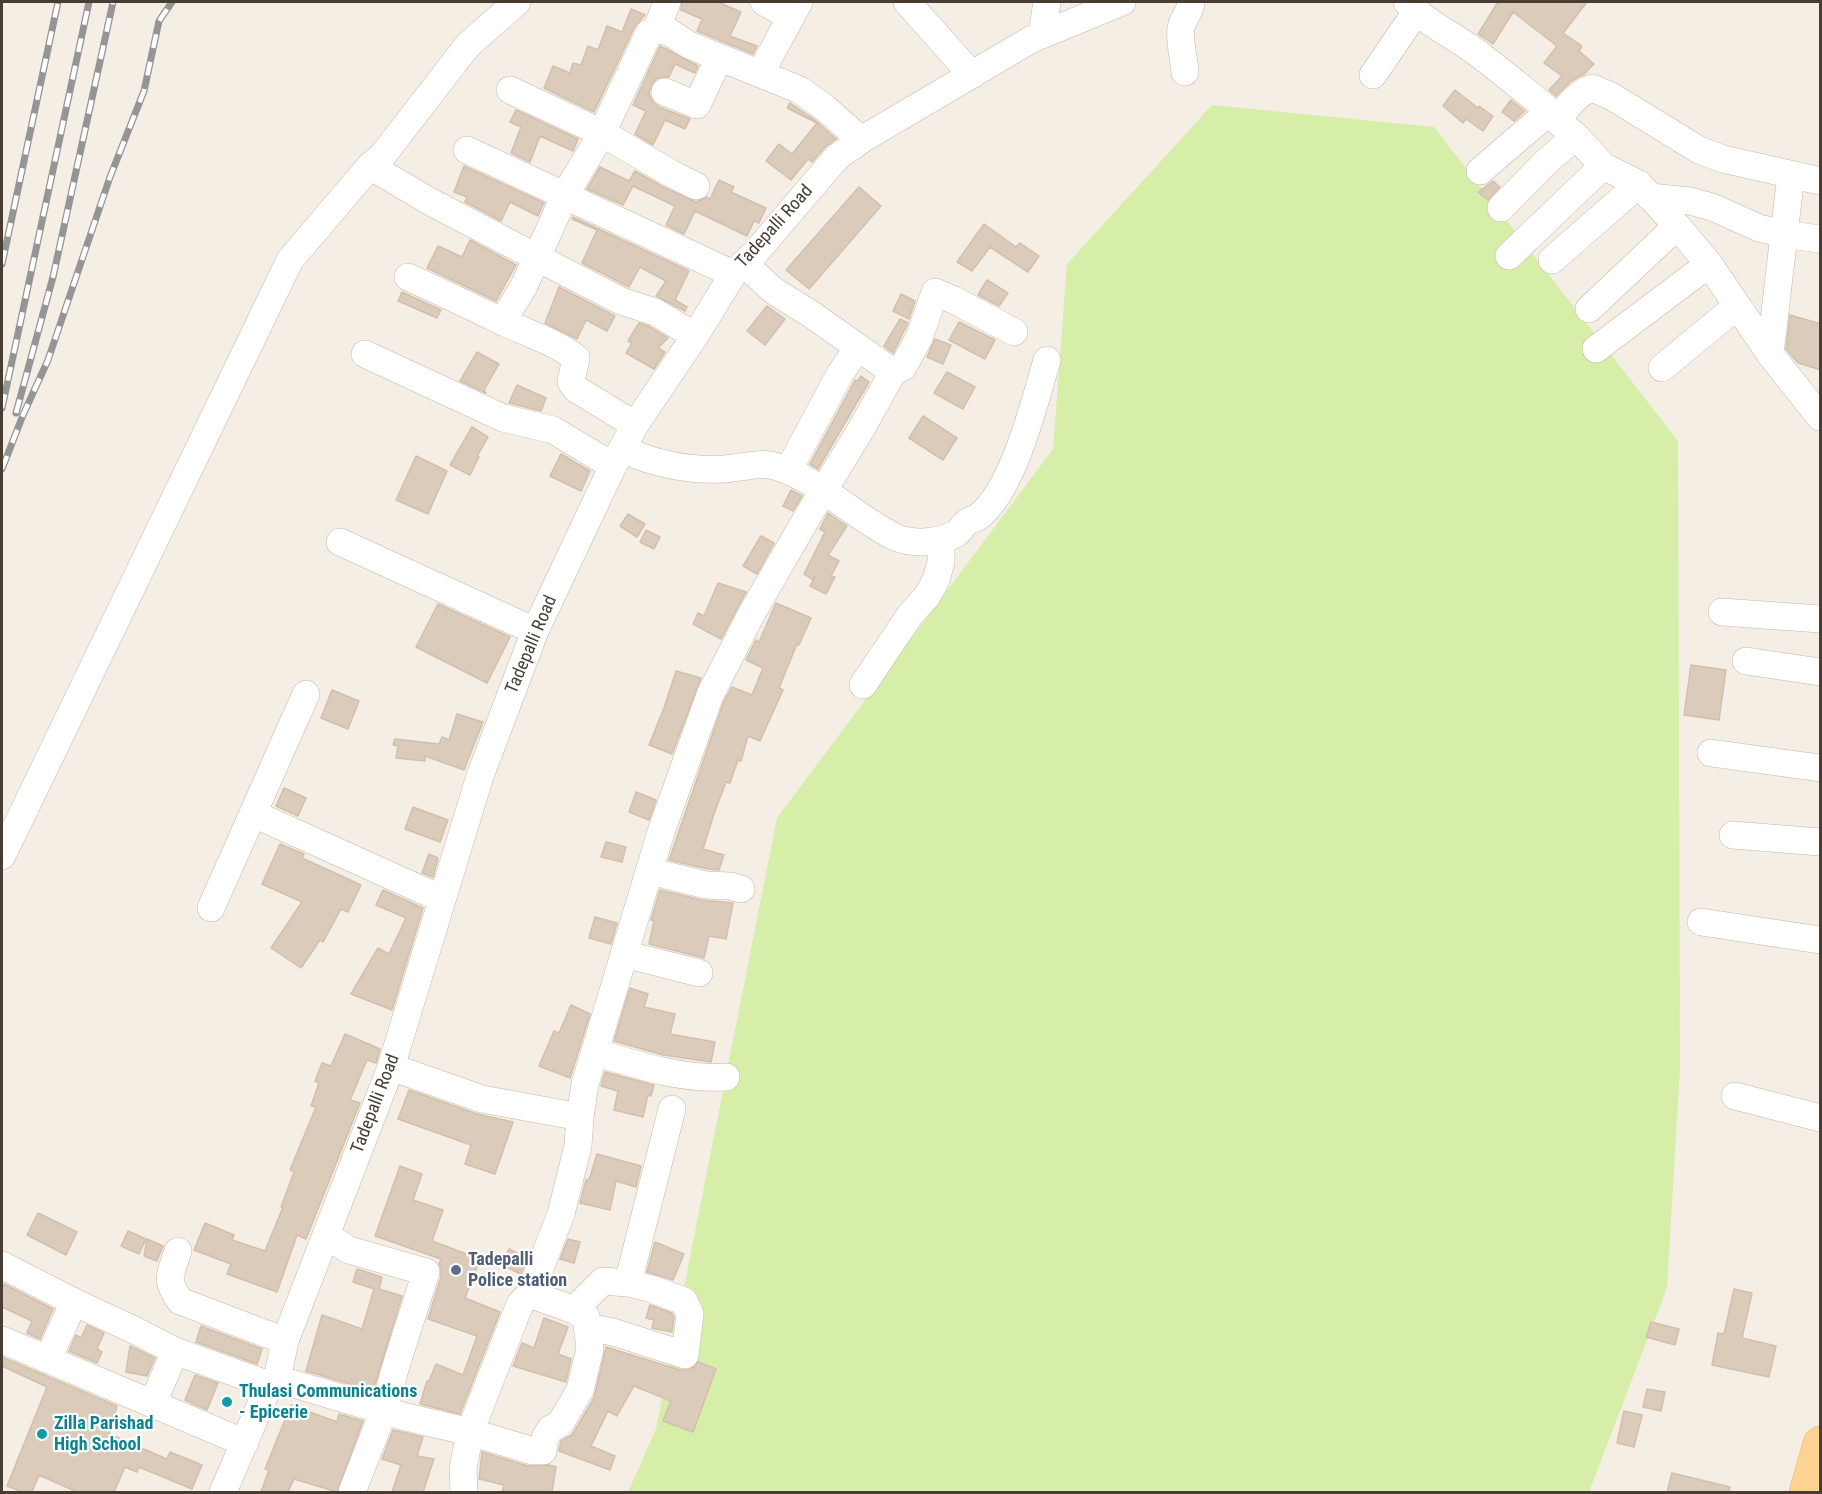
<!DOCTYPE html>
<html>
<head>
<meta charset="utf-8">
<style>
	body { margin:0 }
	#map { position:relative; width:1822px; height:1494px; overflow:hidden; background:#f4eee4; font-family:"Roboto Condensed",sans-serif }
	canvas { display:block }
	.frame { position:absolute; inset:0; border:3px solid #473d33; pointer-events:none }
</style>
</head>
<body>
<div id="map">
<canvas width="1822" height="1494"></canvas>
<div class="frame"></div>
</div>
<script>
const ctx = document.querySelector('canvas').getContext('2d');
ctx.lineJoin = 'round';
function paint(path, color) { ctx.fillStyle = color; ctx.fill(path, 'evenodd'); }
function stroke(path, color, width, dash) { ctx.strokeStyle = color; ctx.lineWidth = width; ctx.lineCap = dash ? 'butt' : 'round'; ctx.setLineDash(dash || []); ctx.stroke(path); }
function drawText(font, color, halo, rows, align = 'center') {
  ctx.font = font + ' "Roboto Condensed",sans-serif'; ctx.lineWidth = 4.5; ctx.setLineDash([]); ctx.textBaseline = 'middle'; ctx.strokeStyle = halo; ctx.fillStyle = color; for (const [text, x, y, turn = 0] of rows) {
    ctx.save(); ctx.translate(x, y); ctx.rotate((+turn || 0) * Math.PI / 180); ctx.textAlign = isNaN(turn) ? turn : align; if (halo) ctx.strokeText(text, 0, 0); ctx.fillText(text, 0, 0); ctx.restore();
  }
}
const green = new Path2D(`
	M1212,105L1434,127L1678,441L1680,1068L1667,1288L1589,1492H628L656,1429L777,818L1053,449L1067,264Z`);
const building = new Path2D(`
	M682,2H718L741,12L730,36L757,46L753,54L697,31L702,19L681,10Z
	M1498,2H1587L1563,33L1582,46L1579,51L1594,64L1584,74L1571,81L1556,96L1549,90L1562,76L1544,63L1557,46L1513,12L1493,44L1478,34Z
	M631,9L645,15L635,26L594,112L544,88L553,66L570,73L573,63L581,65L588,46L598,50L607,26L622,32Z
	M660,46L698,66L695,73L675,64L669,77H662L656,79L651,86L649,94L653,102L659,107L690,119L685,129L665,120L653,145L635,134L646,111L633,105Z
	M1455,90L1478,108L1479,106L1493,116L1483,131L1466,119L1463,123L1443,106Z
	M1511,100L1525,111L1514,121L1502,112Z
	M790,103L815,120L836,139L825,147L812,162L808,159L791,180L766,161L779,144L792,154L817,123L787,108Z
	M516,110L578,139L573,151L540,136L530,162L511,153L521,127L510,122Z
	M464,166L544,203L538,216L510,202L501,221L465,202L467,197L454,192Z
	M600,167L629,181L635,171L665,188L696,202L707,197L710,199L719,180L734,187L731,192L766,208L759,223L754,221L747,236L695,211L684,234L666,225L675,206L633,186L623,205L587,189Z
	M1493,181L1500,187L1488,200L1478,192Z
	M859,187L881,206L809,289L786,270Z
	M573,217L689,271L675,300L687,307L685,311L656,296L666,281L640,267L629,287L582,263L597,230L572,219Z
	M984,224L1016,247L1020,243L1039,256L1028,272L990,247L972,271L957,262Z
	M470,240L516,265L496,301L427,268L438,246L462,257Z
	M987,280L1008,293L999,306L978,295Z
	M559,287L615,316L607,331L586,320L577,339L545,323Z
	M402,292L441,310L437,318L398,301Z
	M901,294L915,301L909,319L893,311Z
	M767,306L785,319L765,345L747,331Z
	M1790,315L1821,324V370L1798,363L1786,349Z
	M900,319L908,323L893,353L884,346Z
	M959,322L995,340L985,359L949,340Z
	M639,323L648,326L668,338L658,348L665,352L654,369L626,353L632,343L628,341Z
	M935,339L951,345L943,364L927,357Z
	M477,352L499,364L484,390L486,393L460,381Z
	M947,372L975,387L963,409L934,393Z
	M861,376L869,382L818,469L810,464L854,382L855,380L858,381Z
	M517,385L546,398L541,411L509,403Z
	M923,416L957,438L943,460L909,438Z
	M472,427L488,437L477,456L479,457L470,475L450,465Z
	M561,454L590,471L581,491L550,476Z
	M416,456L447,471L428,514L396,500Z
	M791,490L802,496L793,511L783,506Z
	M828,513L847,526L828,555L839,561L831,576L835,577L826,594L810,586L816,575L813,580L804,574L825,532L820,529Z
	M628,514L645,524L637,537L620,526Z
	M646,530L660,537L654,549L640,542Z
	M761,536L774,543L757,574L743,566Z
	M718,583L746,592L721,639L693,624L698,613L704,616Z
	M776,603L811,618L799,645L797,644L779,688L783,690L760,741L748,736L741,761L738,760L730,783L726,782L715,811L703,849L724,855L719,870L708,869L669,860L724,701L732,687L752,695L763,668L746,660L756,640L759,642Z
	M438,604L510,637L487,683L416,647Z
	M1691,665L1726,670L1719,720L1684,715Z
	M676,671L701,678L672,754L649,745L664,708Z
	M332,690L359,701L348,729L321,718Z
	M457,714L483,722L464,770L425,756V761L396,758L398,746L393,745L395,739L439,744L442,737L449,740Z
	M284,788L306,798L298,816L276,806Z
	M636,792L656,800L649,820L629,812Z
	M413,807L448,820L440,842L405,829Z
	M606,842L626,847L622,862L601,857Z
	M280,844L304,854L302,858L361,885L348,912L341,909L323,942L320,940L301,968L271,948L302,902L262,884Z
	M429,854L438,858L433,877L422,873Z
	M383,890L423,908L392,1010L351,994L378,948L389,954L406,918L376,905Z
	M660,890L702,900L733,903L726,939L709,936L704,958L649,944L654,921L651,920Z
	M595,917L617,923L611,944L589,938Z
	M630,988L648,994L644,1007L675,1014L670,1034L715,1042L711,1062L663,1055L614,1041Z
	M571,1005L590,1014L570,1078L539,1066L554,1031L559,1033Z
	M345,1034L380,1049L376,1063L367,1060L350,1100L360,1103L306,1239L297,1235L277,1292L227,1274L231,1264L194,1250L205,1223L234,1235L232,1240L265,1251L283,1207H281L294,1172L290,1170L316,1107L311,1106L319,1083L315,1081L322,1063L331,1066Z
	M605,1072L654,1085L651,1096L648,1095L643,1117L614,1110L618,1091L601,1086Z
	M409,1090L477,1114L513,1122L495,1174L465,1164L471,1145L398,1119Z
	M597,1154L641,1166L636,1187L616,1181L610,1210L580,1203L586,1180H588L590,1177Z
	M400,1166L422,1174L413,1200L443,1210L432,1241L480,1259L465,1298L500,1312L460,1414L420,1404L427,1381H429L436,1364L463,1375L477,1336L428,1319L441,1277V1269L439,1264L441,1259L375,1236Z
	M38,1213L77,1232L66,1255L27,1235Z
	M128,1231L146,1239L139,1254L121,1246Z
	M147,1239L163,1246L157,1261L144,1256Z
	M568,1239L580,1242L574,1263L560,1259Z
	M655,1242L684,1254L673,1280L647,1272Z
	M509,1249L527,1258L521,1274L501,1265Z
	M357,1269L382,1277L379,1289L402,1296L373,1391L306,1371L322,1315L362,1329L374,1289L353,1282Z
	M4,1284L53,1309L40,1339L27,1333L32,1321L2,1307V1288Z
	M1734,1289L1752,1293L1742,1338L1776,1346L1769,1377L1712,1365L1718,1333L1724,1334Z
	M650,1305L672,1313L674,1317L672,1332L652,1328L654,1320L646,1318Z
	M544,1318L568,1327L558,1354L571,1359L566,1382L513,1366L522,1343L534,1348Z
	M1651,1322L1679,1329L1675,1345L1646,1337Z
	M87,1325L104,1333L97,1349L102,1352L97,1363L69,1351L76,1335L81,1338Z
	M201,1326L262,1349L257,1364L196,1342Z
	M130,1346L155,1358L147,1376L126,1372Z
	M606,1347L680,1370H690L698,1362L716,1369L693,1432L663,1421L671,1401L634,1386L617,1416L608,1411L591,1446L615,1456L610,1470L559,1451L561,1441L572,1435L594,1398Z
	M2,1357L117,1406L109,1434L167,1459L170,1452L202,1465L192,1489L139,1467L137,1472L125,1467L114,1492H77L39,1475L32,1492H23L7,1486L47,1387L2,1366Z
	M195,1375L218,1383L207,1410L185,1400Z
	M1647,1389L1665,1392L1661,1411L1643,1407Z
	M291,1405L337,1422L339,1414L363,1421L337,1492L294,1479L288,1492H261L269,1470L265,1469Z
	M1624,1411L1642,1415L1634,1447L1617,1443Z
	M393,1430L423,1437L417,1456L434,1459L423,1492H392L401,1465L382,1459Z
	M482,1452L528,1466L549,1465L556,1467L552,1492H502L504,1485L479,1479Z
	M1672,1473L1730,1487L1729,1492H1667Z`);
const minor = new Path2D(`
	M764,2L791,17
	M907,2L972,75
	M1407,2C1424,21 1445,31 1466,45C1495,65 1522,89 1550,111L1557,121L1576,136L1603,166L1639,184L1677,226L1709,264L1770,354L1820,417
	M656,31L667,2
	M1042,34L1047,2
	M1185,72C1184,58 1179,42 1181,28C1183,17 1190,14 1191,2
	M760,74L799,2
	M1373,75L1416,12
	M510,90L602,133L672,174L696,186
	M665,92L697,105L719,58
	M1557,121C1568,107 1575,94 1592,88L1611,96L1699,150L1723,159L1820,181
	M467,150L733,274
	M370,166L429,201L536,257L621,301L655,312L695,336
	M1480,171L1550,111
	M1650,197L1690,201L1712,207L1759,228L1783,234L1820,239
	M1501,208L1546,162L1576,136
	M1509,256L1603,166
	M1552,260L1639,184
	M744,264L774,291L811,314L893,372
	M408,277C439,291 470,306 501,321C526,333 554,341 576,358L571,382L576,389L635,425
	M1589,309L1677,226
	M502,322L524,286L565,195L602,133L649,33L660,30L669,32L689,45L800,90L825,108L861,140
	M1596,349L1709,264
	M365,354L503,418L553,430L613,466
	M1770,354L1791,175
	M1662,368L1737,306
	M623,449C653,464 690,471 724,469C742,468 760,461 778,467C822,482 854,517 895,537C913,545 940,543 957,533C961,530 962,526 966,523C969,520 974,519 978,517C1013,491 1035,401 1047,360
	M788,471L840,374L858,347
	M340,542L535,631
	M1722,612L1820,619
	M1746,661L1820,672
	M863,685L910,615L927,596L936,580L941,562V540
	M1711,753L1820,768
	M254,814L442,899
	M1733,835L1820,842
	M2,856L290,260L370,166L383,155L468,45L517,2
	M649,871L706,885L730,886L741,889
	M211,908L306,694
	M1701,922L1820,940
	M624,954L699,973
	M595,1052C637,1065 681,1080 726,1077
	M391,1067L482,1099L580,1117
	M1735,1096L1820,1118
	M327,1236L349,1250L426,1272L395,1369L384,1410L352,1492
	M178,1251C170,1275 165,1280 180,1301L285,1341
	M2,1265L74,1302L134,1330L175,1351L269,1385
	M530,1294L574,1310
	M587,1327L613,1332L685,1355L690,1314L684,1301L652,1289L628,1283
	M2,1340L245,1443
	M48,1359L74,1302
	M277,1379L402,1416L470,1432L533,1451H543L545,1438L550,1429L560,1424L580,1390L590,1349L586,1317L574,1310L603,1281L628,1283L672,1109
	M153,1403L175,1351
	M223,1492L269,1385L277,1379L285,1341L391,1067L480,776L535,631L613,466L635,425L695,336L733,274L756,252L837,157L861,140L1032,39L1122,2
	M464,1492L463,1469L470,1432L520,1304L530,1294L561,1214L578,1146L580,1117L585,1084L661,832L710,695L752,613L808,516L863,426L893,372L903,367L919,338L935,292L954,300L1014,332`);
const major = new Path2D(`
	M1806,1492L1820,1443`);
const rail = new Path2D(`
	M2,264L58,2
	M2,408L89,2
	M16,413L53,277L113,2
	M2,469L23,415L48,360L110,177L144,91L159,21L172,2`);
const markers = [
	[456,1270,6,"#5c6f8a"],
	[227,1402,6,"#0f9aa8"],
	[42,1434,6,"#0f9aa8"]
];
const streetNames = [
	["Tadepalli Road",775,227,-48],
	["Tadepalli Road",532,645,-67],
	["Tadepalli Road",376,1104,-69]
];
const serviceNames = [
	["Tadepalli",468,1260],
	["Police station",468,1281]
];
const cultureNames = [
	["Thulasi Communications",239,1392],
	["- Epicerie",239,1413],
	["Zilla Parishad",54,1424],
	["High School",54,1445]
];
paint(green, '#d6eea8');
paint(building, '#dacbbb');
stroke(building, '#d3bfab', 1.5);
stroke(minor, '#c4b7a9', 28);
stroke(major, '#f1b255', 34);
stroke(minor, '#fff', 27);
stroke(major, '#ffd493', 33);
stroke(rail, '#959595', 7);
stroke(rail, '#fff', 4.5, [14]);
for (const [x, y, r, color] of markers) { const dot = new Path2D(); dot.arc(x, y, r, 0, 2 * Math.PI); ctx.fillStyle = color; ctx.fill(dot); stroke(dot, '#fff', 2); }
drawText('18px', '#473d33', '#fff', streetNames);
drawText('bold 18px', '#4e5e75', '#fff', serviceNames, 'left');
drawText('bold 18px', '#0d838f', '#fff', cultureNames, 'left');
</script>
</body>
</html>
